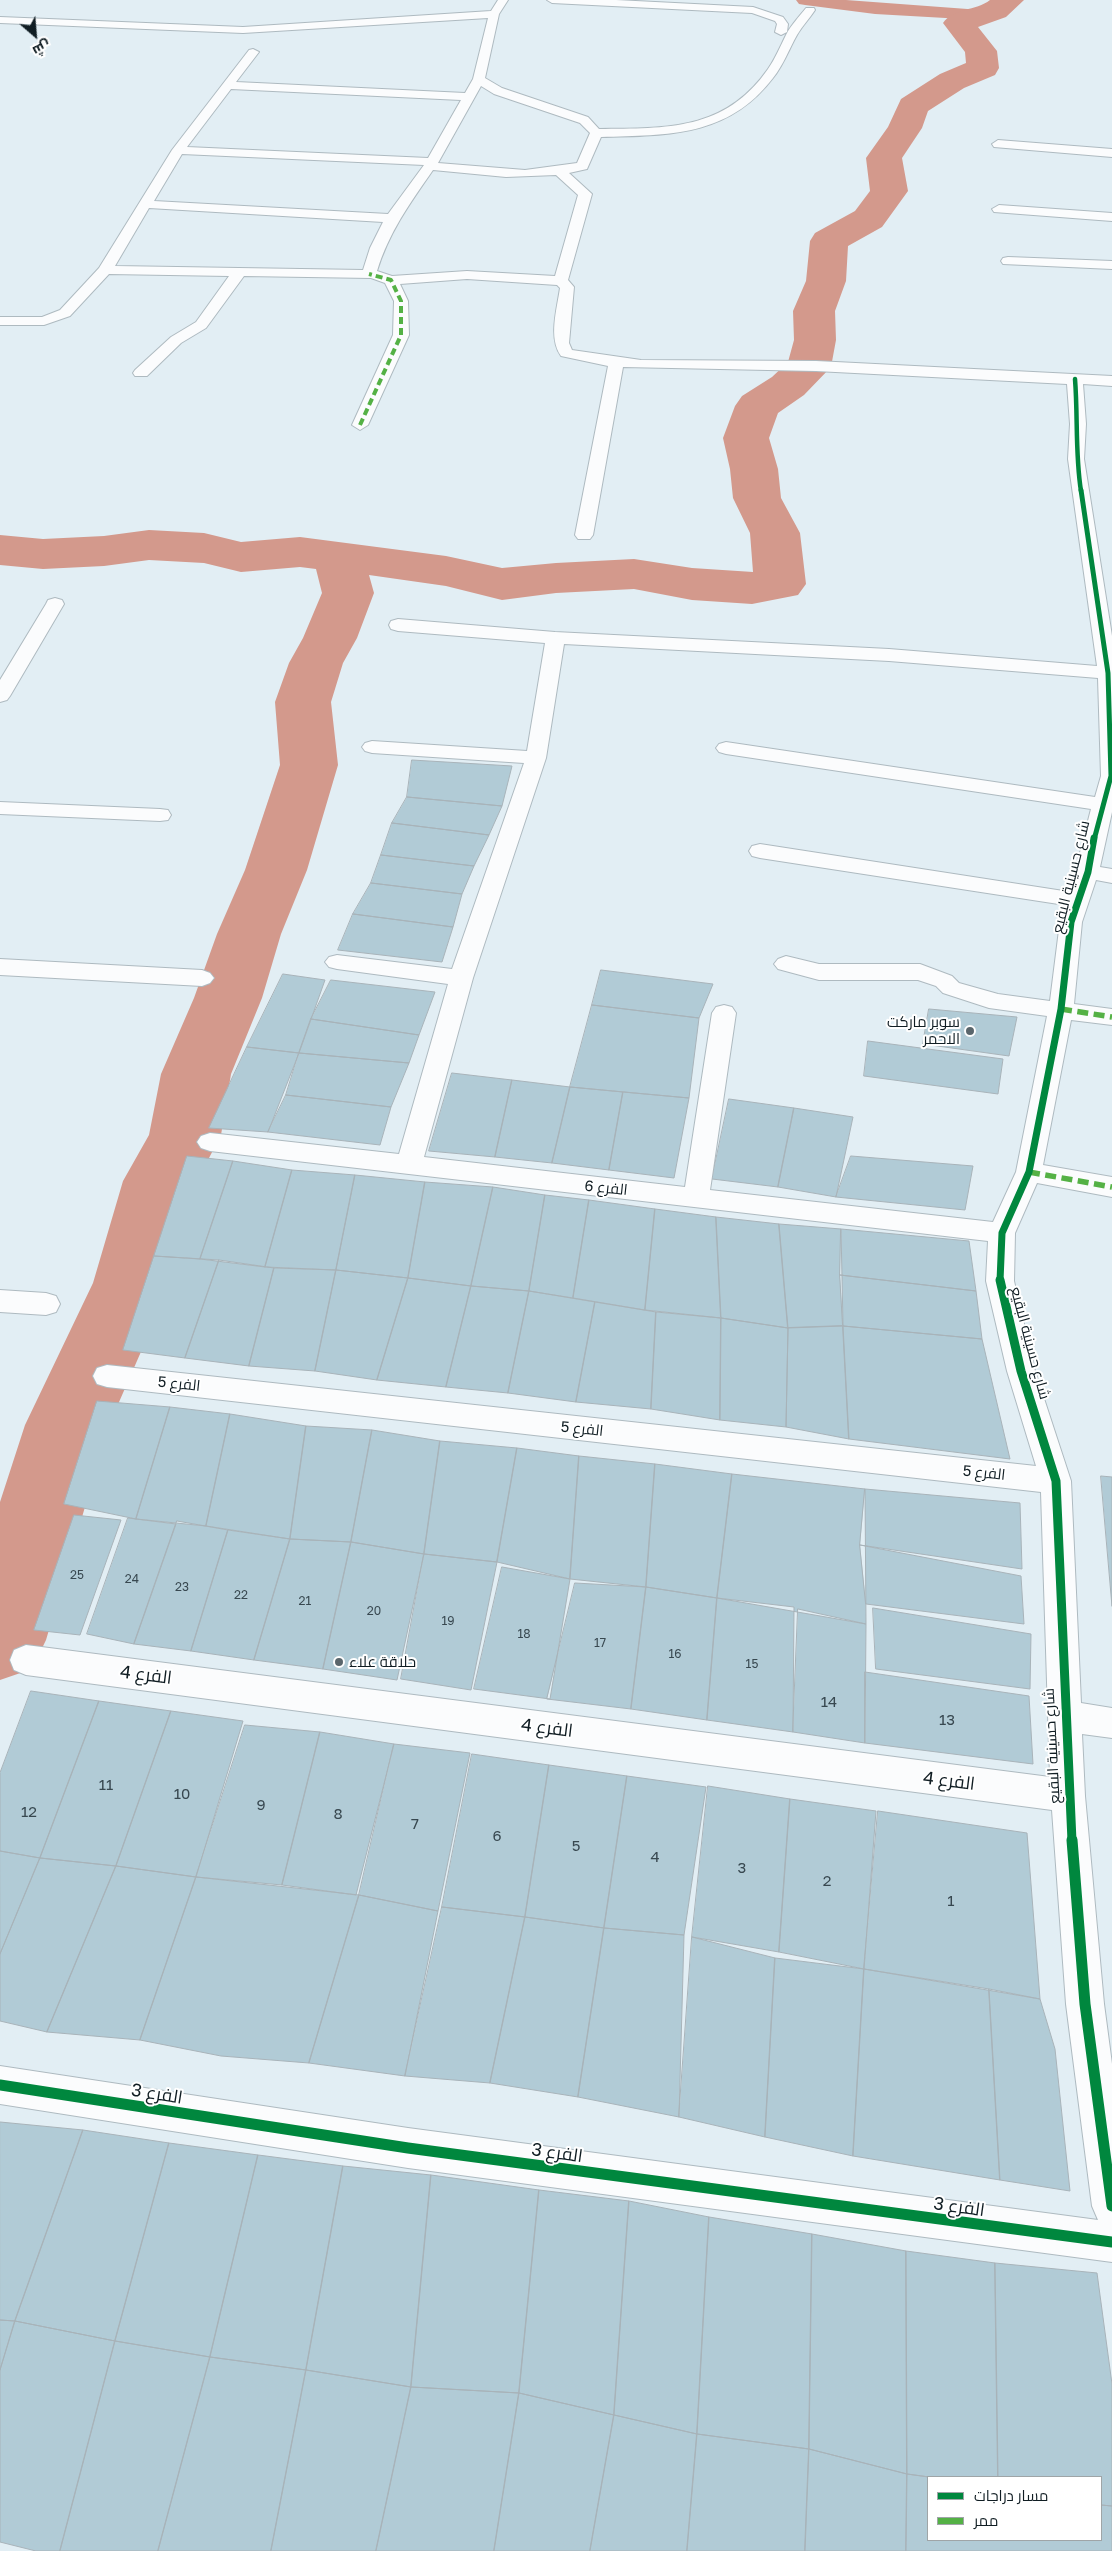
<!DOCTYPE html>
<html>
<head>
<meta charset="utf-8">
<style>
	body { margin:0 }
	#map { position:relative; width:1112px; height:2551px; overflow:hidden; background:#e2eef4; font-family:"Golos Text",Cairo,sans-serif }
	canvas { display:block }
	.legend { position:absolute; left:927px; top:2476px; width:175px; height:65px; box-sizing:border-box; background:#fff; border:1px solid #9fa5a7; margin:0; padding:6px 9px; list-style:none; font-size:15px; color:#101d23 }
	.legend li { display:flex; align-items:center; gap:10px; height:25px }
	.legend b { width:25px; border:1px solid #9fa5a7 }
	.north { position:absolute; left:10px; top:10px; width:50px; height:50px; -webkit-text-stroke:4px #fff; paint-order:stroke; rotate:153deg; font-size:14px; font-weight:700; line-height:20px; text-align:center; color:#101d23 }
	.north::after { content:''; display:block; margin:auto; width:18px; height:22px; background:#101d23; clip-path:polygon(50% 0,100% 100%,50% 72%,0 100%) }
</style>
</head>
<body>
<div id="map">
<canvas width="1112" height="2551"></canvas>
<ul class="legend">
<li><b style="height:6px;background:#00873e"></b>مسار دراجات</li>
<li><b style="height:6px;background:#54b145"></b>ممر</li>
</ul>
<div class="north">ش</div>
</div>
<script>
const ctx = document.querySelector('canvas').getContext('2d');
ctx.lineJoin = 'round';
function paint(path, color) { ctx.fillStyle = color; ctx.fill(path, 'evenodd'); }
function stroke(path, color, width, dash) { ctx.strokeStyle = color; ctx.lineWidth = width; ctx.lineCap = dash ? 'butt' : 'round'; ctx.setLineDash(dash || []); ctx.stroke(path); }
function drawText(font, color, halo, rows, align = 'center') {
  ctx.font = font + ' "Golos Text",Cairo,sans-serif'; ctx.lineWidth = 4; ctx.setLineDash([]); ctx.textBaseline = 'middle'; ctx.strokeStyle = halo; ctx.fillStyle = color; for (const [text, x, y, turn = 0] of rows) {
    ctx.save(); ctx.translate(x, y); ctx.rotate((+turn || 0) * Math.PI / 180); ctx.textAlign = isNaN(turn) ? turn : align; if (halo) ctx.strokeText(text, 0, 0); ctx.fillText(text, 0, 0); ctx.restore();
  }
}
const canal = new Path2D(`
	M796,0H846L981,10L987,11L990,15L987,19L981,20L875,14L805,5L799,4Z`);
const river = new Path2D(`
	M990,0H1024L1006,17L978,27L997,51L999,68L995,75L964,88L928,111L922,128L902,158L908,191L882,227L848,246L846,281L835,311L836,340L831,367L804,395L778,413L769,438L778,469L781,498L800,533L806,584L798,595L752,604L692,600L634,589L556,593L502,600L446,586L369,575L374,593L357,638L343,663L331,702L338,765L307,870L281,934L262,998L231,1074L221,1135L197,1181L171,1283L109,1425L46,1640L32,1669L0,1680V1502L25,1425L93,1283L123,1181L149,1135L161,1074L194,998L217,934L245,870L280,765L275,702L289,663L303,638L322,593L316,569L300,567L241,572L204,563L149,560L104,566L43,569L0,565V535L43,539L104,536L149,530L204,533L241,542L300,537L446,556L502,568L556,563L634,559L692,568L753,572L750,533L733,498L730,469L723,438L735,406L742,396L772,377L788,362L794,340L793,311L806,281L810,241L815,233L855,211L870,191L866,158L888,127L901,99L940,74L966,63L965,52L943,23C953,8 976,11 990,0Z`);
const building = new Path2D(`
	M412,760L512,766L502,806L407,797Z
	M407,797L502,806L489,835L392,823Z
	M392,823L489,835L474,866L381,855Z
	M381,855L474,866L462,894L371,883Z
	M371,883L462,894L453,927L353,914Z
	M353,914L453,927L442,962L338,950Z
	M601,970L713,984L699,1018L592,1005Z
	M283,974L325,980L299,1053L247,1047Z
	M331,980L435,992L419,1035L311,1019Z
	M592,1005L699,1018L689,1098L570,1087Z
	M929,1009L1017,1017L1009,1056L923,1044Z
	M311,1019L419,1035L409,1063L299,1053Z
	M868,1041L1003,1059L998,1094L864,1076Z
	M247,1047L299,1053L268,1132L209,1128Z
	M299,1053L409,1063L391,1107L286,1095Z
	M452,1073L512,1080L495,1157L429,1151Z
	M512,1080L570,1087L552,1163L495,1157Z
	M570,1087L623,1092L609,1170L552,1163Z
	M623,1092L689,1098L674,1178L609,1170Z
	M286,1095L391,1107L380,1145L268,1132Z
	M729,1099L794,1108L778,1187L712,1179Z
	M794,1108L853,1117L836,1197L778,1187Z
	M187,1156L233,1161L200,1259L154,1256Z
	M851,1156L973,1166L965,1210L836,1197Z
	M233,1161L292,1170L265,1267L200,1259Z
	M292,1170L355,1175L336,1270L265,1267Z
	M355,1175L425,1182L408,1278L336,1270Z
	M425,1182L493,1187L471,1286L408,1278Z
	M493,1187L545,1195L529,1291L471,1286Z
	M545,1195L589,1200L573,1298L529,1291Z
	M589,1200L655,1209L645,1310L573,1298Z
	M655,1209L716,1217L721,1318L645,1310Z
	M716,1217L779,1224L788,1328L721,1318Z
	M779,1224L841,1229L843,1326L788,1328Z
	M841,1229L969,1241L976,1291L840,1275Z
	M154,1256L219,1260L185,1358L123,1350Z
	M219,1260L274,1268L249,1366L185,1358Z
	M274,1268L336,1270L315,1371L249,1366Z
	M336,1270L408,1278L377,1380L315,1371Z
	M840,1275L976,1291L982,1339L843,1326Z
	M408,1278L471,1286L446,1387L377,1380Z
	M471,1286L529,1291L508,1393L446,1387Z
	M529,1291L595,1302L576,1402L508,1393Z
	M595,1302L656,1312L651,1409L576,1402Z
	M656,1312L721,1318L720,1420L651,1409Z
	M721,1318L788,1328L786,1427L720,1420Z
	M843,1326L982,1339L1010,1459L849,1439Z
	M843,1326L849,1439L786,1427L788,1328Z
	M97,1401L170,1407L136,1519L64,1504Z
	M170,1407L230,1414L206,1526L136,1519Z
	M230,1414L306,1426L290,1539L206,1526Z
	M306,1426L372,1430L351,1542L290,1539Z
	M372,1430L440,1441L424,1554L351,1542Z
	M440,1441L517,1448L497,1562L424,1554Z
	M517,1448L579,1456L570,1579L497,1562Z
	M579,1456L655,1464L646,1587L570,1579Z
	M655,1464L732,1474L717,1598L646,1587Z
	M732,1474L865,1489L866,1624L717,1598Z
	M1101,1476L1112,1477V1606Z
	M865,1489L1020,1503L1022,1569L860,1545Z
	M74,1515L121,1520L80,1635L34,1630Z
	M128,1518L176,1524L134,1644L87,1634Z
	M177,1521L228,1530L191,1651L134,1644Z
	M228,1530L290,1539L254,1660L191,1651Z
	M290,1539L351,1542L323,1669L254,1660Z
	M351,1542L424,1554L397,1680L323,1669Z
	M860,1545L1021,1576L1024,1624L866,1604Z
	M424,1554L497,1562L471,1690L401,1679Z
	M502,1567L570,1579L550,1699L474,1689Z
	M575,1583L646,1587L631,1709L547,1699Z
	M646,1587L717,1598L707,1720L631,1709Z
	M717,1598L794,1607L793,1732L707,1720Z
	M873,1608L1031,1634L1030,1689L876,1669Z
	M798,1609L866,1624L865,1743L793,1732Z
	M865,1672L1029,1696L1033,1764L865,1743Z
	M31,1691L99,1701L40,1858L0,1851V1773Z
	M99,1701L171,1711L116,1866L40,1858Z
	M171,1711L243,1721L196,1877L116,1866Z
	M245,1725L320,1732L282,1885L196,1877Z
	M320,1732L394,1744L356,1895L282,1885Z
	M394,1744L470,1753L438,1911L359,1895Z
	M472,1754L549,1765L525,1917L442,1907Z
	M549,1765L627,1776L604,1928L525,1917Z
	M627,1776L706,1787L684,1935L604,1928Z
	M708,1786L790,1799L779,1952L692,1937Z
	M790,1799L876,1811L864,1969L779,1952Z
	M878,1811L1027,1833L1040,1999L864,1969Z
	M0,1851L40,1858L0,1954Z
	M40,1858L116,1866L47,2032L0,2021V1954Z
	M116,1866L196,1877L140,2040L47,2032Z
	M196,1877L359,1895L309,2063L221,2056L140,2040Z
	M359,1895L438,1911L405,2076L309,2063Z
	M442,1907L525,1917L490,2083L405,2076Z
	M525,1917L604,1928L578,2097L490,2083Z
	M604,1928L684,1935L679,2117L578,2097Z
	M692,1937L775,1958L765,2137L679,2117Z
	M775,1958L864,1969L853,2156L765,2137Z
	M864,1969L989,1989L1000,2180L853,2156Z
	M989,1989L1040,1999L1055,2049L1070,2191L1000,2180Z
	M0,2122L83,2130L15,2321L0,2320Z
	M83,2130L169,2143L115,2341L15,2321Z
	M169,2143L258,2155L210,2357L115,2341Z
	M258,2155L343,2166L306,2370L210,2357Z
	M343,2166L431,2175L411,2387L306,2370Z
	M431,2175L539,2190L519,2393L411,2387Z
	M539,2190L629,2201L614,2415L519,2393Z
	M629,2201L709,2217L697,2434L614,2415Z
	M709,2217L812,2234L809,2449L697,2434Z
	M812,2234L906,2251L907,2474L809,2449Z
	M906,2251L995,2263L998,2477H929L907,2474Z
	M995,2263L1097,2273L1112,2384V2506L1101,2505V2477H998Z
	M0,2320L15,2321L0,2370Z
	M15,2321L115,2341L60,2551H36L0,2542V2370Z
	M115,2341L210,2357L158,2551H60Z
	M210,2357L306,2370L271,2551H158Z
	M306,2370L411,2387L376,2551H271Z
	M411,2387L519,2393L494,2551H376Z
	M519,2393L614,2415L590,2551H494Z
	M614,2415L697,2434L687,2551H590Z
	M697,2434L809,2449L805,2551H687Z
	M809,2449L907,2474L906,2551H805Z
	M907,2474L929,2477L928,2540H1101V2505L1112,2506V2551H906Z`);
const minor = new Path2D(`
	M498,0H508L499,14L485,78L502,88L588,117L599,129C667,128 725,131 768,69C775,59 780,47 786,35C791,25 799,17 806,8H814L815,10C810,18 802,26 797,35C789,49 784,64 773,78C728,137 669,135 601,137L587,169L569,173L592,194L568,280L574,287L569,343L572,350L641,360L816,361L1112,376V386L1083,384L1086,424L1084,459L1112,636V812L1100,867L1112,869V883L1096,880L1082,922L1074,1004L1112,1009V1025L1071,1020L1043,1165L1112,1177V1197L1037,1183L1015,1233L1014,1281L1035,1371L1071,1481L1081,1703L1112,1708V1738L1082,1734L1085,1796L1104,2004L1112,2064V2262L408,2168L0,2104V2066L408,2128L1098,2220L1092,2206L1066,2004L1052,1810L26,1675L14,1670L10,1660L14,1650L26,1645L1050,1777L1041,1492L107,1387L97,1384L93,1376L97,1368L107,1365L1036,1466L1007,1371L986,1281L988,1241L210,1151L201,1148L197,1142L201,1136L210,1133L399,1154L448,984L337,969L329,967L325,962L329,957L337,955L452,969L524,763L372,753L365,751L362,747L365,743L372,741L527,751L545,643L398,631L391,629L389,625L391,621L398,619L555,632L889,649L1097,666L1068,459L1070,424L1067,384L816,371L623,367L593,535L590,539H578L575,535L608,366L561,356C548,338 557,309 560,288L557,285L467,279L400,284L408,301L409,335L368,425L360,430L352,425L393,335L394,301L385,283L371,278L244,276L206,328L181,343L147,376H135L133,373L135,370L171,337L196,322L229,276L109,274L70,316L44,325H0V317H42L60,310L99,268L172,150L249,50L253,49L259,52L236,82L465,93L473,79L488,18L243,33L0,23V17L243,27L491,11ZM481,86L494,94L580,123L590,133L577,163L525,170L438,163ZM231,89L461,100L428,158L187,147ZM182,154L424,165L388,214L154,201ZM433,170L506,177L556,175L578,195L555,276L467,271L392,276L377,271C389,232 410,203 433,170ZM149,208L383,222L370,248L363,270L115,266ZM564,644L889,661L1098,678L1101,776L1095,797L726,742L719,744L716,748L719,752L726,754L1091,809L1070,892L760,844L752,846L749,851L752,856L760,858L1065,905L1060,922L1050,1001L998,994L959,983L952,976L920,964H819L786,956L778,959L774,964L778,969L819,980H918L936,986L943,993L989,1008L1047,1016L1016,1172L993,1222L710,1190L736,1013L732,1007L724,1005L716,1007L712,1013L685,1187L424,1157L473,978L546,758Z
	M547,0H616L753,7L783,17L788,24L787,32L781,35L775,32L777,24L775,21L752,13L552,3Z
	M998,140L1112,149V157L994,147L992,144Z
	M999,205L1112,213V221L994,212L992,209Z
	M1008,257L1112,261V269L1003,264L1001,261L1003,258Z
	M55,598L62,600L64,604L10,696L7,700L0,702V680L46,604L48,600Z
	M0,802L160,809L168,810L171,815L168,820L160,821L0,814Z
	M0,959L202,970L210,973L214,978L210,983L202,986L0,975Z
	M0,1290L46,1293L56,1296L60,1304L56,1312L46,1315L0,1312Z`);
const quietFar1 = new Path2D(`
	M360,425L401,335V301L391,280L369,274`);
const quiet = new Path2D(`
	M1061,1009L1112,1017
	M1029,1172L1112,1187`);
const cyclewayFar4 = new Path2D(`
	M1075,379C1078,417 1075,454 1081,491`);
const cyclewayFar3 = new Path2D(`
	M1081,490L1108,673L1111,776L1094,840`);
const cyclewayFar2 = new Path2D(`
	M1000,1281L1002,1233L1029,1172L1061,1009L1071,922L1088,872L1094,838`);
const cyclewayFar1 = new Path2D(`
	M1000,1280L1021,1371L1056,1481L1072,1841`);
const cycleway = new Path2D(`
	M1072,1840L1085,2004L1112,2206
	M0,2085L408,2148L1112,2242`);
const markers = [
	[970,1031,5,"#5a666c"],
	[339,1662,5,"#5a666c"]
];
const numberNames = [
	["25",77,1575],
	["24",132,1579],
	["23",182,1587],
	["22",241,1595],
	["21",305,1601],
	["20",374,1611],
	["19",448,1621],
	["18",524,1634],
	["17",600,1643],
	["16",675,1654],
	["15",752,1664]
];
const streetNames = [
	["شارع حسينية البقيع",1071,877,-76],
	["الفرع 6",606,1188,6],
	["شارع حسينية البقيع",1030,1343,75],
	["الفرع 5",179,1384,6],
	["الفرع 5",582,1429,6],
	["الفرع 5",984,1473,6],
	["شارع حسينية البقيع",1052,1746,-93]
];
const poiNames = [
	["سوبر ماركت",960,1022],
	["الاحمر",960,1039],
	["حلاقة علاء",349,1662,"left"]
];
const nearNumbernames = [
	["14",829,1702],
	["13",947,1720],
	["11",106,1785],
	["10",182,1794],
	["9",261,1805],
	["12",29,1812],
	["8",338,1814],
	["7",415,1824],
	["6",497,1836],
	["5",576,1846],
	["4",655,1857],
	["3",742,1868],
	["2",827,1881],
	["1",951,1901]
];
const nearStreetnames = [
	["الفرع 4",146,1675,7],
	["الفرع 4",547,1728,7],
	["الفرع 4",949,1781,7],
	["الفرع 3",157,2094,9],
	["الفرع 3",557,2153,8],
	["الفرع 3",959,2207,8]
];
paint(canal, '#d3998c');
paint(river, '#d3998c');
paint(building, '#b1cbd6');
stroke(building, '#a8b3b9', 1);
stroke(minor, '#aebac0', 2);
paint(minor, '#fbfcfd');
stroke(quietFar1, '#54b145', 4, [7, 4]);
stroke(quiet, '#54b145', 5.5, [11, 5.5]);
stroke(cyclewayFar4, '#00873e', 4.5);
stroke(cyclewayFar3, '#00873e', 5);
stroke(cyclewayFar2, '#00873e', 7);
stroke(cyclewayFar1, '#00873e', 9);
stroke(cycleway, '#00873e', 11);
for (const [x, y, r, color] of markers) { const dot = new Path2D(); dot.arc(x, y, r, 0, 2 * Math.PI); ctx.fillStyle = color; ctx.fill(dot); stroke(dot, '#fff', 2); }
drawText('12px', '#384850', null, numberNames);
drawText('15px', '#101d23', '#fff', streetNames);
drawText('15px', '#101d23', '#fff', poiNames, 'right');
drawText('15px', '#384850', null, nearNumbernames);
drawText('18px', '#101d23', '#fff', nearStreetnames);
</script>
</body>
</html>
